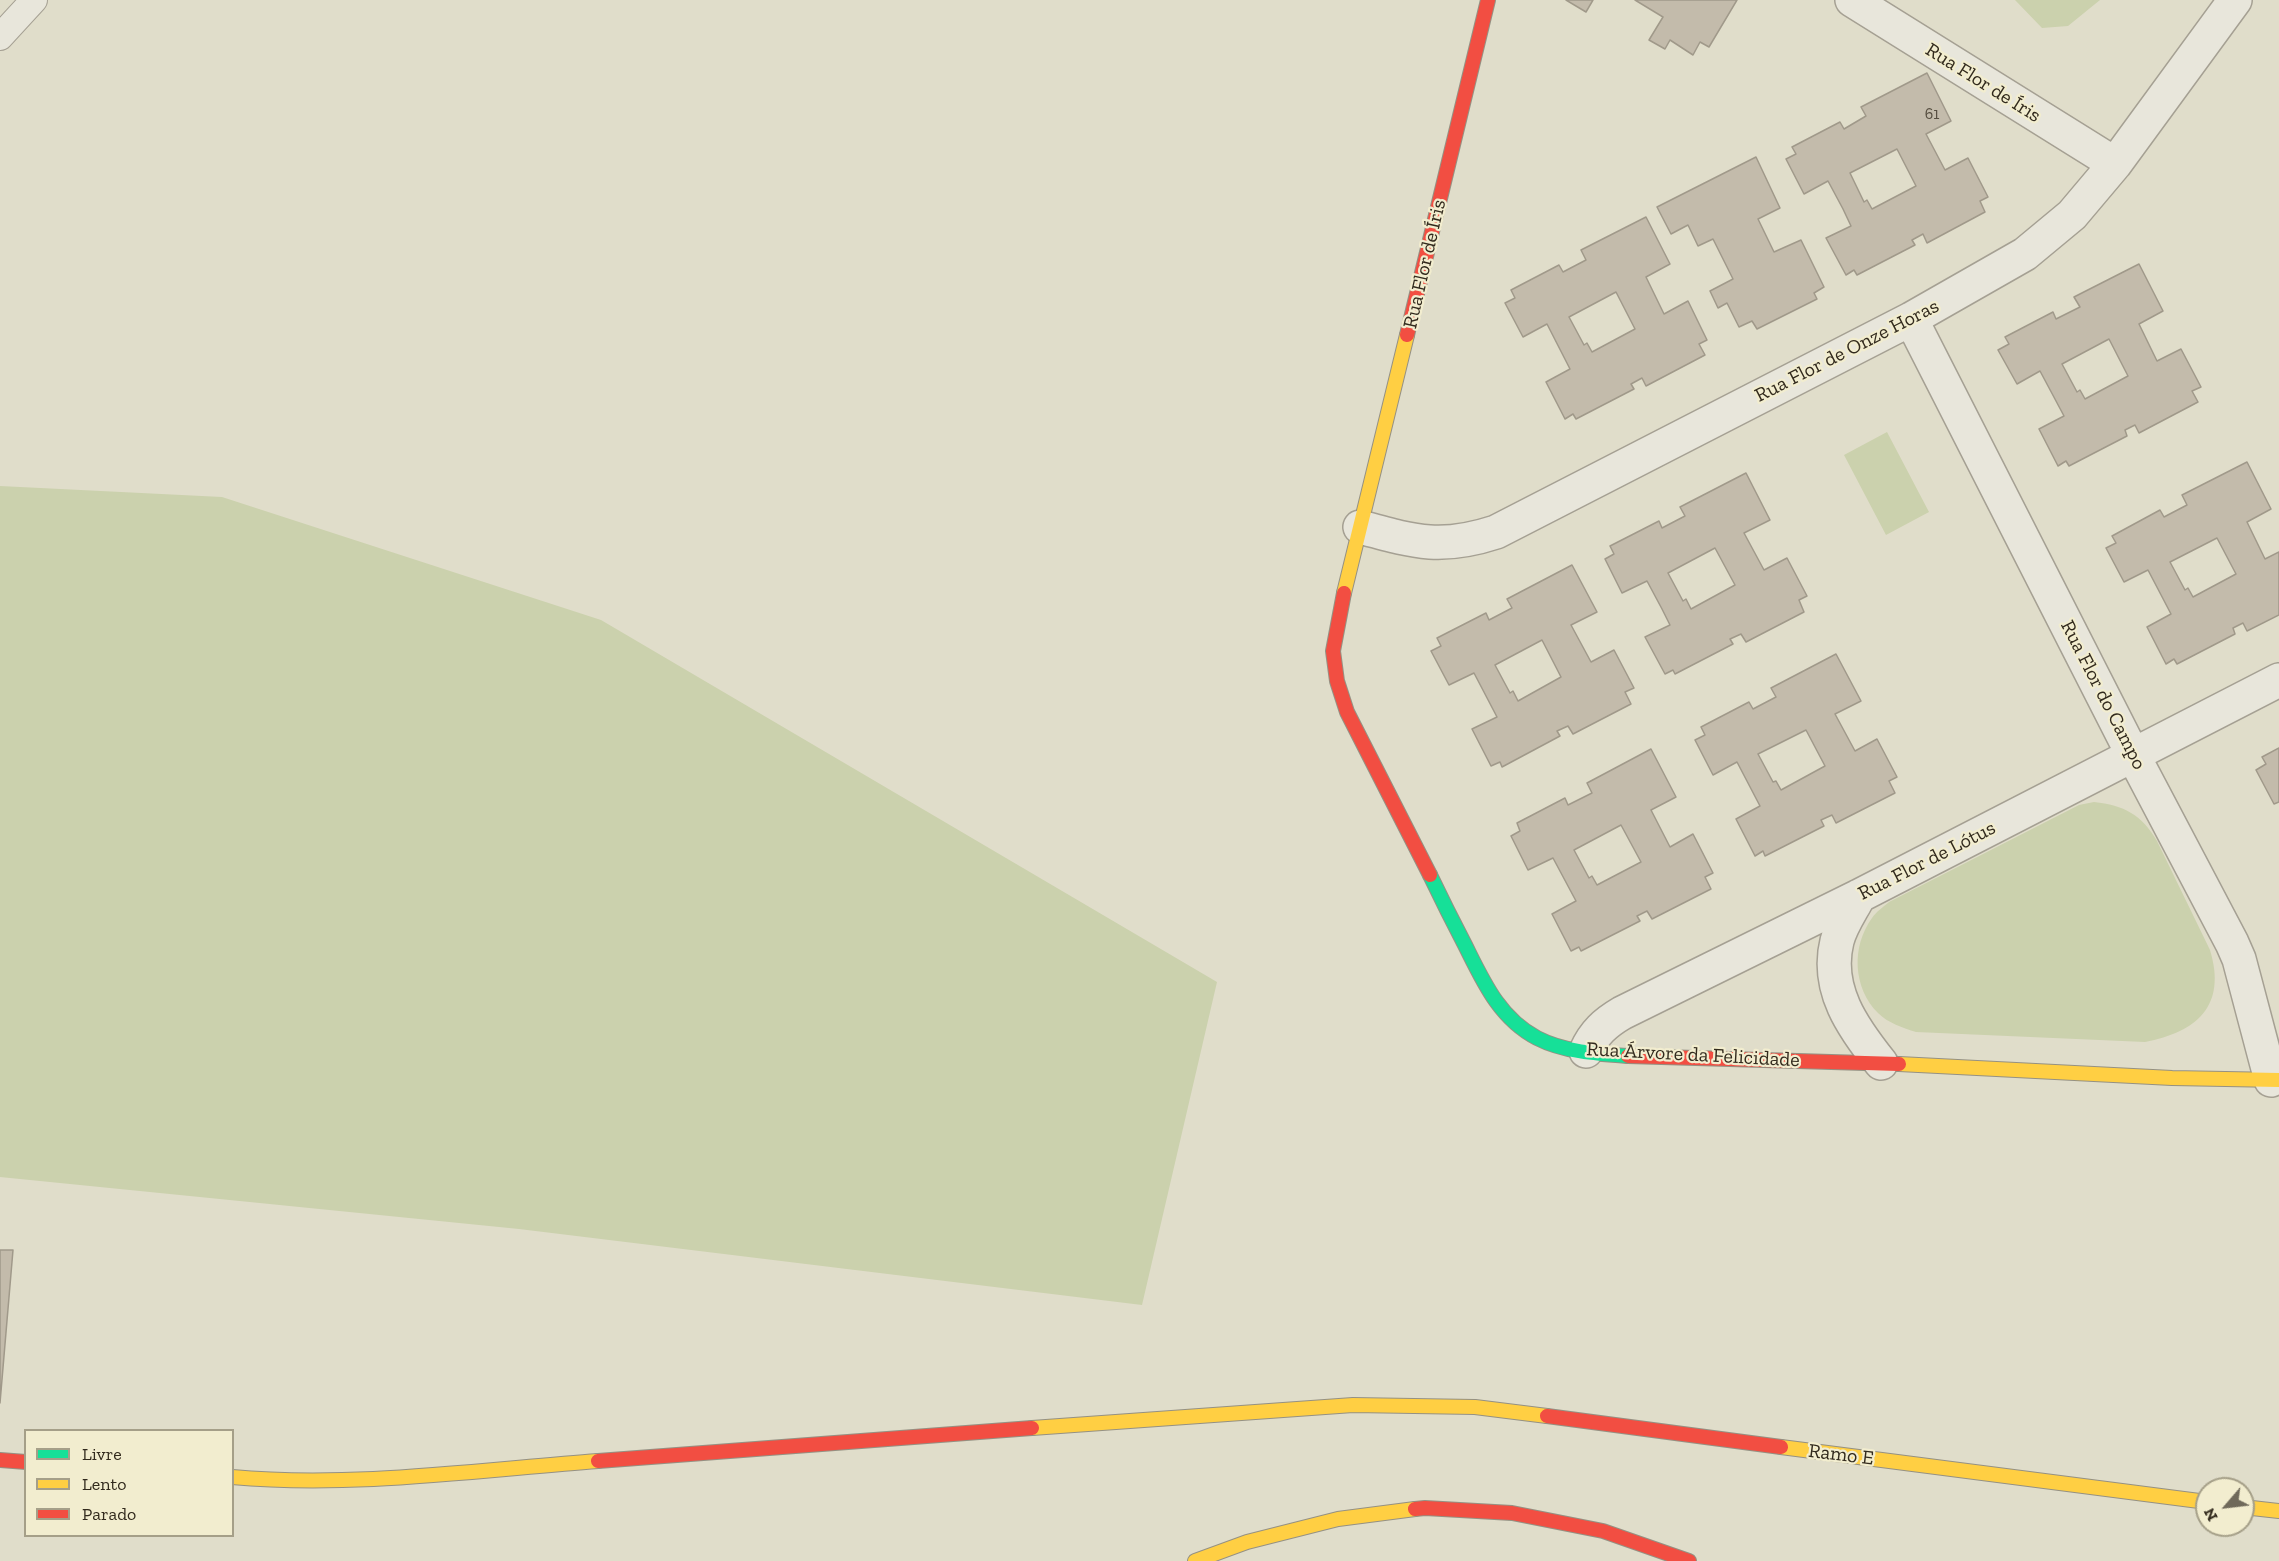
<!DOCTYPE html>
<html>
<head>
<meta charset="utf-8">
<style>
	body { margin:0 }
	#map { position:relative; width:2279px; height:1561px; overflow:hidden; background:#e0ddca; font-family:"Zilla Slab",serif }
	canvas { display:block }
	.legend { position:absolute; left:24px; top:1429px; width:210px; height:108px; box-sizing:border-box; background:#f2edcf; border:2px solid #a59f88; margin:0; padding:8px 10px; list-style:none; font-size:18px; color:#322a1d }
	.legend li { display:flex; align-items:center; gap:12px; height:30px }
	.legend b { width:30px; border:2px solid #a59f88 }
	.north { position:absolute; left:2195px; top:1477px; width:60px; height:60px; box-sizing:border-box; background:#f2edcf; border:2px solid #a59f88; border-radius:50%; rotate:242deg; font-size:16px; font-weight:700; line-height:24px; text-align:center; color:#322a1d }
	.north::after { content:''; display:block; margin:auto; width:21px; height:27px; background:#6f695a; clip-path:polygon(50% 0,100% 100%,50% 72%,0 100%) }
</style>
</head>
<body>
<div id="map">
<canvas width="2279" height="1561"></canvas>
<ul class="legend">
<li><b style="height:8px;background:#16e098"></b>Livre</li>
<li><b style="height:8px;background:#ffcf43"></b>Lento</li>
<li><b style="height:8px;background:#f24e42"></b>Parado</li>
</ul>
<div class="north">N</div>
</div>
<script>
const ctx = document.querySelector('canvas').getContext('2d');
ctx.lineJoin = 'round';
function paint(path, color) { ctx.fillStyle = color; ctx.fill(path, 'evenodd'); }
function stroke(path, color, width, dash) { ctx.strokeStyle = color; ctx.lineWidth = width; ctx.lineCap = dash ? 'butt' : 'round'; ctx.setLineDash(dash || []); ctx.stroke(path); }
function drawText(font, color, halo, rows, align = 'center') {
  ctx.font = font + ' "Zilla Slab",serif'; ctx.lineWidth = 4.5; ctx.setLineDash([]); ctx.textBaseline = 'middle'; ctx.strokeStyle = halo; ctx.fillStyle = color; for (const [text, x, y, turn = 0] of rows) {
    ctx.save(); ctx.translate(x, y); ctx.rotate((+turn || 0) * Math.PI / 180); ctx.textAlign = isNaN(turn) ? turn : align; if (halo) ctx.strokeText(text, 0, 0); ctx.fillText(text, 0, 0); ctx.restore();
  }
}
const green = new Path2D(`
	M2015,0H2100L2068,26L2042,28Z
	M1887,432L1929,512L1886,535L1844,455Z
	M0,486L222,497L601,620L1217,982L1142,1305L519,1229L0,1177Z
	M2094,802C2124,805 2142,815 2157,841L2210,950C2227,1006 2197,1032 2145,1042L1916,1032C1903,1028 1888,1023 1878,1013C1853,988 1851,947 1872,918C1876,912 1883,907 1889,902L2079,805Z`);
const building = new Path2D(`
	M1566,0H1593L1586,12Z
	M1635,0H1737L1709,47L1700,42L1693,55L1670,40L1665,49L1649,40L1663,17Z
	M1927,73L1951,121L1926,134L1945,170L1968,158L1988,197L1980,201L1985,212L1927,243L1923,234L1912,240L1915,245L1857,275L1854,270L1846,275L1826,238L1851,226L1843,209L1828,181L1804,194L1786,159L1796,154L1792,147L1840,122L1844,129L1866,116L1861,107ZM1897,149L1916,186L1872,209L1867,200L1864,202L1850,173Z
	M1756,157L1780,208L1758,219L1774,252L1801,240L1824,287L1814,293L1817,299L1757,329L1752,321L1739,327L1727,303L1718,308L1710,291L1733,279L1713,239L1698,246L1688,225L1671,234L1657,207Z
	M1646,217L1670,264L1646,277L1664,314L1688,301L1707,340L1699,344L1705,355L1646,386L1642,378L1631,384L1634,389L1576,419L1573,414L1565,419L1546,382L1570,369L1547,324L1523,337L1505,303L1515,298L1511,290L1559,265L1563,272L1586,260L1581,250ZM1616,292L1635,329L1592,352L1587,343L1584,345L1569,317Z
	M2139,264L2163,311L2139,324L2157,361L2181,349L2201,387L2192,391L2198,402L2139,433L2135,425L2125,430L2127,436L2069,466L2066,461L2058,466L2039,429L2064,416L2040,371L2017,384L1998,350L2009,344L2005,337L2053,312L2056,319L2080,307L2074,297ZM2109,339L2128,376L2085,399L2080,390L2077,392L2062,364Z
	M2247,462L2271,509L2247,522L2265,559L2279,552V615L2247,631L2243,623L2233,628L2235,634L2177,664L2174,659L2166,664L2147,627L2171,614L2148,570L2124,582L2106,548L2116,543L2112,536L2160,510L2164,517L2187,505L2182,495ZM2217,538L2236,574L2193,597L2188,588L2185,590L2170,562Z
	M1746,473L1770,520L1744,533L1764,570L1787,558L1807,596L1799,600L1804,612L1746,642L1741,634L1730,639L1733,644L1675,674L1673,670L1665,674L1645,637L1670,625L1662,609L1647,581L1622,593L1605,559L1614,554L1610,546L1659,521L1662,528L1685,516L1680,507ZM1715,548L1735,585L1691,609L1686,599L1683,601L1668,573Z
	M1572,565L1597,612L1571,625L1591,662L1614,650L1634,688L1625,692L1631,704L1573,734L1568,726L1557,731L1560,736L1502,767L1500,762L1491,766L1472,729L1497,717L1474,673L1449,685L1431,651L1441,646L1437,638L1486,613L1489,620L1512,608L1507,599ZM1542,640L1561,677L1518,701L1513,691L1510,693L1495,665Z
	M1836,654L1861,701L1835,714L1855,751L1877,739L1897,777L1889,781L1895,793L1836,823L1832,815L1821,820L1824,826L1765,856L1763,851L1755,856L1736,819L1760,806L1737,762L1713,775L1695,740L1705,735L1701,727L1749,702L1753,709L1776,697L1771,688ZM1806,730L1825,766L1781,790L1776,781L1773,782L1758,754Z
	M2279,748V802L2274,804L2256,770L2266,764L2262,757Z
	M1651,749L1676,797L1651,810L1670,847L1693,834L1713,873L1705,877L1711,889L1652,919L1647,911L1637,916L1640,921L1581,951L1579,947L1571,951L1552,914L1576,901L1553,858L1528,870L1511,836L1520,831L1517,823L1565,798L1568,805L1592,793L1587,783ZM1621,825L1641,862L1597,885L1592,876L1589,878L1574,850Z
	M0,1250H13L0,1403Z`);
const lane = new Path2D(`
	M0,37L34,0`);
const street = new Path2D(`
	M1852,0L2115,164
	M1911,319L2133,755L2232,943L2239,959L2271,1080
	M1360,527C1415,542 1441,550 1496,532L1911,319L2025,254L2072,215L2115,164L2235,0
	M1859,896C1852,910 1841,925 1837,941C1825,989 1853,1028 1881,1063
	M1586,1051C1594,1033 1605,1023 1622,1013L1859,896L2279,680`);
const fast = new Path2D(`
	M1430,875C1441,898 1453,922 1465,945C1483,981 1499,1018 1537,1038C1564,1052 1597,1054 1628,1056`);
const slow = new Path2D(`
	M1344,593L1407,335
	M1899,1064L2172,1078L2279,1080
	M1032,1428L1353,1405L1475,1407L1547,1416
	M1781,1447L2207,1502
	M232,1477C351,1488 479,1470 598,1461
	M2243,1507L2279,1511
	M1195,1561L1247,1542L1338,1519L1415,1509`);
const jam = new Path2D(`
	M1407,335L1488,0
	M1344,593L1333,651L1337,681L1347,712L1430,875
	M1628,1056L1899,1064
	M1547,1416L1781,1447
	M0,1460L26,1462
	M598,1461L1032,1428
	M1415,1509L1425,1508L1512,1513L1603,1531L1689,1561`);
const numberNames = [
	["61",1932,114]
];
const streetNames = [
	["Rua Flor de Íris",1983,83,32],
	["Rua Flor de Íris",1425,264,-77],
	["Rua Flor de Onze Horas",1847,351,-27],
	["Rua Flor do Campo",2103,695,63],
	["Rua Flor de Lótus",1927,861,-27],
	["Rua Árvore da Felicidade",1693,1055,3],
	["Ramo E",1841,1455,7]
];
paint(green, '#cbd1ad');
paint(building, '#c3bbab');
stroke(building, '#a0998a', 1.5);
stroke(lane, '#a5a093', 28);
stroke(street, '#a5a093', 36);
stroke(fast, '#959183', 16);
stroke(slow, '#959183', 16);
stroke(jam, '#959183', 16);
stroke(lane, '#e8e6db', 26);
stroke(street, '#e8e6db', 33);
stroke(fast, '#16e098', 14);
stroke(slow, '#ffcf43', 14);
stroke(jam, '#f24e42', 14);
drawText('16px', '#564e40', null, numberNames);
drawText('20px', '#322a1d', '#f2edcf', streetNames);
</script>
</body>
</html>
